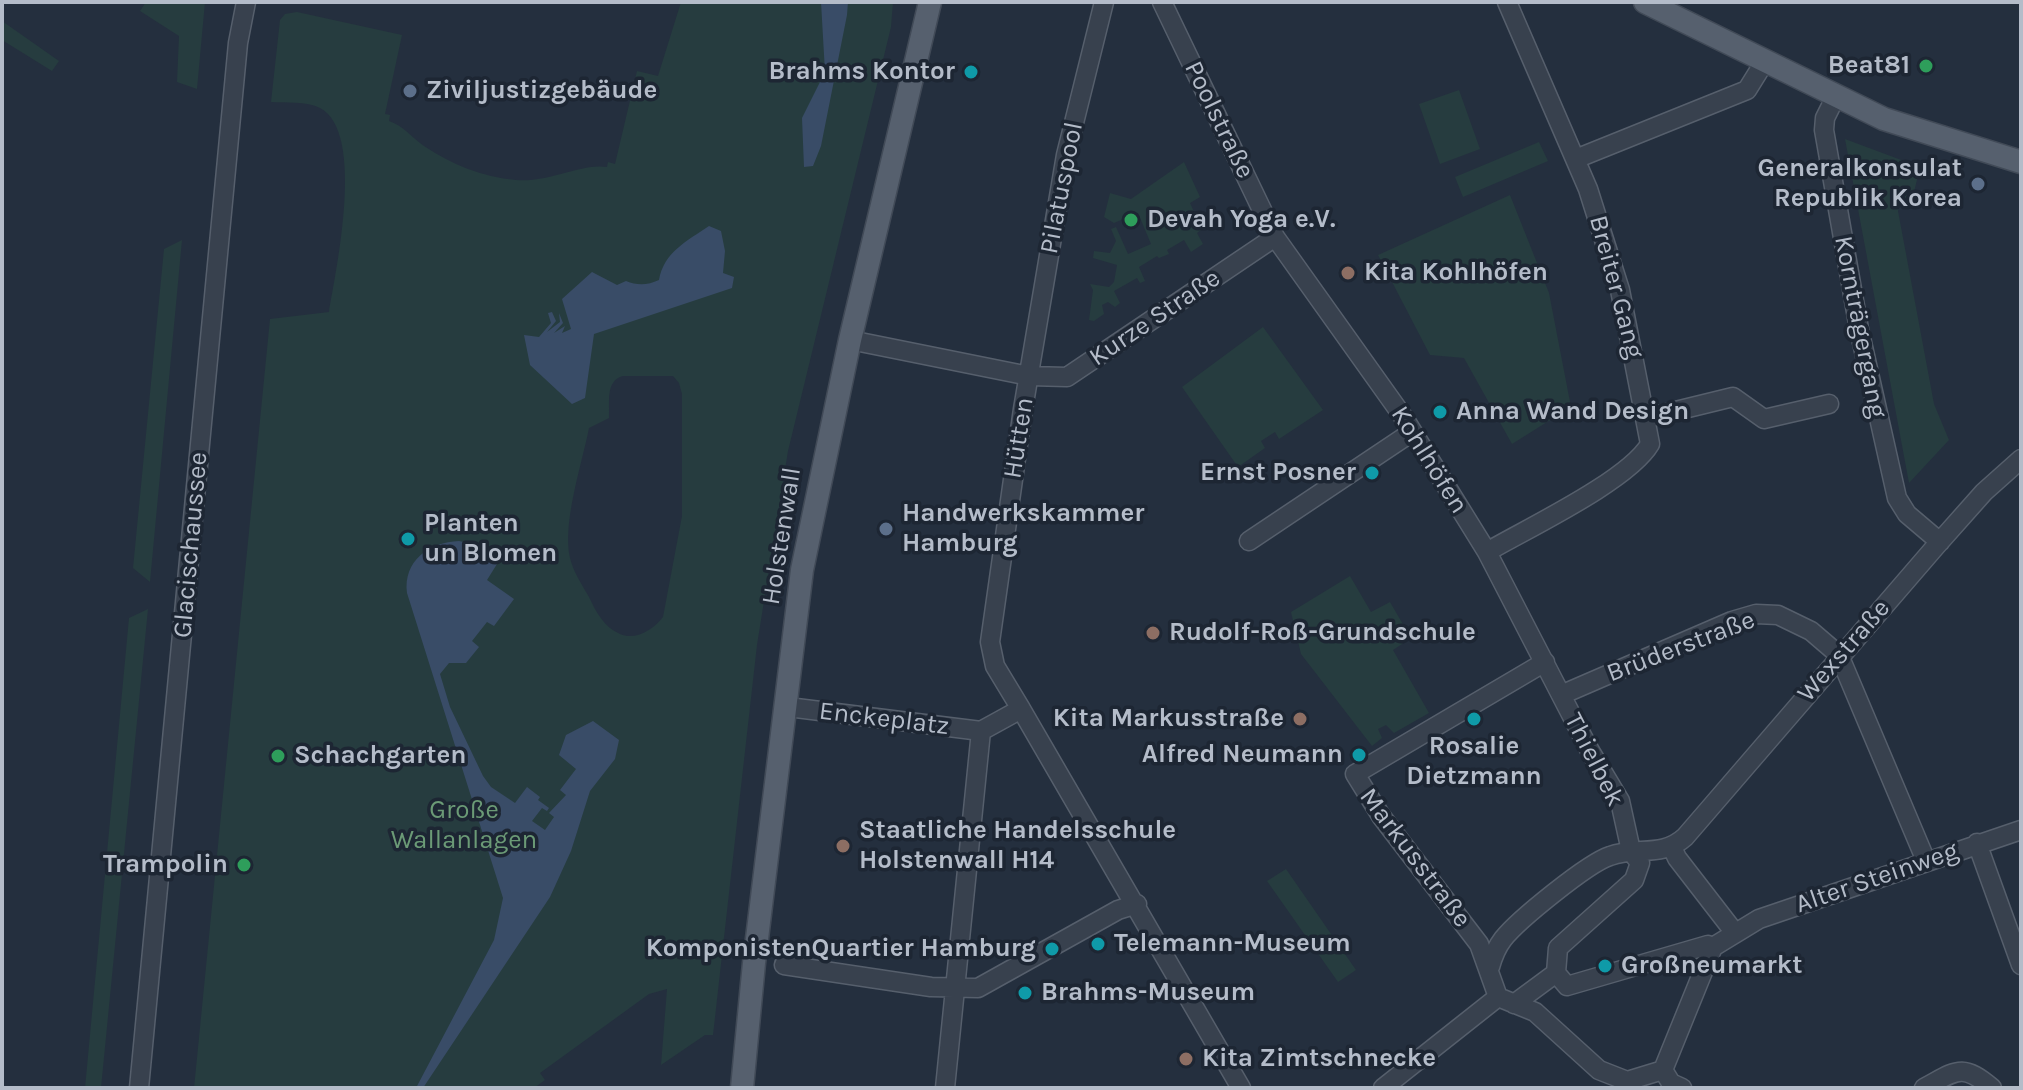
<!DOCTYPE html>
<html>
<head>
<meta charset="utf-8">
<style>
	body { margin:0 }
	#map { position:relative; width:2023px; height:1090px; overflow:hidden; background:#242f3e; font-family:Karla,sans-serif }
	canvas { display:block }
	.frame { position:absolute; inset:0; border:4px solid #b4bcc9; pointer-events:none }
</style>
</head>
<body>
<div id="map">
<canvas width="2023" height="1090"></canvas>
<div class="frame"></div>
</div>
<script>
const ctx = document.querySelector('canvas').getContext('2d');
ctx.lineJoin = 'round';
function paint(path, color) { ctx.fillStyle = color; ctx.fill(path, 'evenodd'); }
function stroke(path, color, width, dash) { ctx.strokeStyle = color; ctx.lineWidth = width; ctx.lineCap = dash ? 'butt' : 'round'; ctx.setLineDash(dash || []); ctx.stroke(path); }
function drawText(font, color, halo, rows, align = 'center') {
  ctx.font = font + ' Karla,sans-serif'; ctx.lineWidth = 7; ctx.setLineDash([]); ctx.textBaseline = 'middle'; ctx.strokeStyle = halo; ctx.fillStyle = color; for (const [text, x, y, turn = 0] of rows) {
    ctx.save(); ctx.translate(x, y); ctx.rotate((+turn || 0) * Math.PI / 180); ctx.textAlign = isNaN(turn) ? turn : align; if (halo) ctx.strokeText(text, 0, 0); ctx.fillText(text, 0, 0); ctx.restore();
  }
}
const green = new Path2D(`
	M146,2H205L197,89L177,82L179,36L140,11Z
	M681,2H893L891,27L788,451L757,645L713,1035H705L661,1065L667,989L649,994L540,1073L545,1080L534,1088H194L270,319L329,312C336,270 366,132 320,108C307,101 285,103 271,102L280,20L285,14L297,12L402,35L385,114L390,115L389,121C404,126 411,137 424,146C451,164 482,177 516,180C548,183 581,163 607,167L608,162L615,164L637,71L658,76ZM623,376H673L679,383L682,394V516L663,617C654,629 636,641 620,634C604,627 596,612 589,597C582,585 573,571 570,558C562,523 582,464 589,428L609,418C610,402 605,381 623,376Z
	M2,21L59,61L52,71L2,40Z
	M1459,90L1480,149L1440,164L1419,104Z
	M1845,139L1920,167L1910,209L1899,206L1898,211L1934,404L1949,440L1909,483Z
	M1539,142L1548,161L1463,197L1455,177Z
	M1184,162L1200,197L1190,203L1202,229L1197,233L1203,244L1191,252L1184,240L1167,250L1169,254L1159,258L1157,256L1139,267L1145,281L1140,283L1137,278L1114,291L1120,303L1115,307L1108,302L1102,305L1104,314L1094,321L1089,320L1093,290L1090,284L1109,287L1114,282L1117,265L1093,258L1094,251L1110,253L1116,241L1111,229L1116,227L1128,254L1151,244L1138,213L1114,223L1104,217L1110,193L1131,199Z
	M1510,195L1549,293L1571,407L1512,444L1464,358L1430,355L1378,255Z
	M182,240L150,582L133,568L164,249Z
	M1263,327L1323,410L1279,439L1275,432L1261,441L1265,448L1238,467L1182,387Z
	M1350,576L1371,612L1390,602L1411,638L1393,650L1429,713L1394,733L1386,725L1378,729L1382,738L1372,746L1301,654L1291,612Z
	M148,609L101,1088H85L129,618Z
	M1286,869L1356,970L1338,982L1267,881Z`);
const water = new Path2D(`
	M821,2H848L847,15L821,146L813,166L804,167L802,118L825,72Z
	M709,226L721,231L725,251L723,273L734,277L732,288L594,334L585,398L572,404L530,365L524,335L539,337L551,323L548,313L552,312L556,321L547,332L560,322L559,313L563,323L554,333L565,326L562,333L571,329L562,299L592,272L617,285L626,281C638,286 648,285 659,280C664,252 687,241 709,226Z
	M459,541L472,544L497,564L487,580L514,599L494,626L487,622L472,641L479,647L466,663H449L440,674L450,707L483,776L491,787L515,803L527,787L540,797L538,800L549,808L547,811L542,808L532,821L545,830L554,817L549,813L566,795L560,790L576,769L559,755L566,735L593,721L619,740L615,759L590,791L571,851L550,897L423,1088H416L494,940L503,898L407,593C403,561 429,542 459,541Z`);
const minor = new Path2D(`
	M1162,2L1275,237L1404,418L1487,552L1590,751L1620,801L1631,851L1640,863L1634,880L1558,948L1556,973L1567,986L1708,945L1713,947
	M1836,96L1825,118L1824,130L1859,329L1897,498L1907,514L1940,542
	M1578,158L1747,90L1765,61
	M850,340L1029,376L1067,377L1275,237
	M1647,418L1733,397L1764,419L1829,404
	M1249,541L1412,432
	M1487,552C1528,528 1628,481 1650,444L1620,290L1588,189L1507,2
	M1561,695L1732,621L1756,614L1778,615L1811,631L1839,655L1926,861
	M788,707L981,731
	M1021,709L1241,1088
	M981,731L1021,709L995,666L990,642L1023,409L1066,155L1104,2
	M1977,843L2021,965
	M1672,847L1677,858L1735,933
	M784,965L931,987L978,988L1118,910L1137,904
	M1490,967C1493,956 1496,948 1503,939C1518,920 1588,863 1610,856C1637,846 1662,858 1685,837L1936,546L1984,492L2021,459
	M1498,997L1535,1012L1599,1070L1627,1081L1663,1070L1713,947L1759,919L2021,830
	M1498,997L1479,944L1381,816L1355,774L1545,662
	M1514,1004L1556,973
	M1663,1070L1671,1083L1682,1088
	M139,1088L238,43L246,2
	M945,1088L981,731
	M1383,1088L1498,997
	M1924,1088C1956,1071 1962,1062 1992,1088`);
const major = new Path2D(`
	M1645,2L1884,119L2021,162
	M742,1088L754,963L802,570L850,340L930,2`);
const markers = [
	[1926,66,8,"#2e9e5b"],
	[971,72,8,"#0f9aa8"],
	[410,91,8,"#5c6f8a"],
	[1978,184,8,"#5c6f8a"],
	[1131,220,8,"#2e9e5b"],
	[1348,273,8,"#8d6e63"],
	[1440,412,8,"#0f9aa8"],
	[1372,473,8,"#0f9aa8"],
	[886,529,8,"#5c6f8a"],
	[408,539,8,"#0f9aa8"],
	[1153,633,8,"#8d6e63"],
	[1300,719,8,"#8d6e63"],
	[1474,719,8,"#0f9aa8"],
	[1359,755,8,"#0f9aa8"],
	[278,756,8,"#2e9e5b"],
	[843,846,8,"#8d6e63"],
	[244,865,8,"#2e9e5b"],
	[1098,944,8,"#0f9aa8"],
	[1052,949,8,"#0f9aa8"],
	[1605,966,8,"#0f9aa8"],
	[1025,993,8,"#0f9aa8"],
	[1186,1059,8,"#8d6e63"]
];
const poiNames = [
	["Beat81",1910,66,"right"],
	["Brahms Kontor",955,72,"right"],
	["Ziviljustizgebäude",426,91],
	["Generalkonsulat",1962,169,"right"],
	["Republik Korea",1962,199,"right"],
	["Devah Yoga e.V.",1147,220],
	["Kita Kohlhöfen",1364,273],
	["Anna Wand Design",1456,412],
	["Ernst Posner",1356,473,"right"],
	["Handwerkskammer",902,514],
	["Hamburg",902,544],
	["Planten",424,524],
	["un Blomen",424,554],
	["Rudolf-Roß-Grundschule",1169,633],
	["Kita Markusstraße",1284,719,"right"],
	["Rosalie",1474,747,"center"],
	["Dietzmann",1474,777,"center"],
	["Alfred Neumann",1343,755,"right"],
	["Schachgarten",294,756],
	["Staatliche Handelsschule",859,831],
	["Holstenwall H14",859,861],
	["Trampolin",228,865,"right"],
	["Telemann-Museum",1114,944],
	["KomponistenQuartier Hamburg",1036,949,"right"],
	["Großneumarkt",1621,966],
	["Brahms-Museum",1041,993],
	["Kita Zimtschnecke",1202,1059]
];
const streetNames = [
	["Poolstraße",1219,120,64],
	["Pilatuspool",1062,188,-79],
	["Breiter Gang",1616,287,75],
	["Kurze Straße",1155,318,-34],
	["Kornträgergang",1860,327,79],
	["Hütten",1019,438,-81],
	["Kohlhöfen",1429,460,58],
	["Holstenwall",782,536,-81],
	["Glacischaussee",191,545,-85],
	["Brüderstraße",1681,647,-21],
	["Wexstraße",1844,651,-49],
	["Enckeplatz",884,719,7],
	["Thielbek",1594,760,63],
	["Markusstraße",1415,858,53],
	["Alter Steinweg",1877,878,-19]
];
const parkNames = [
	["Große",464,811],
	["Wallanlagen",464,841]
];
paint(green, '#263c3f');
paint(water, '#394c67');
stroke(minor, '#565f6c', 21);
stroke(major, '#414a57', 25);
stroke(minor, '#38414e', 18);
stroke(major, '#56606e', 22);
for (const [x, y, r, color] of markers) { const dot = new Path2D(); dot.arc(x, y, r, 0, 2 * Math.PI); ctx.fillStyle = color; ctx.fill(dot); stroke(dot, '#1d2633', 3); }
drawText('bold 26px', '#b4bcc9', '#1d2633', poiNames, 'left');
drawText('26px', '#b4bcc9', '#1d2633', streetNames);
drawText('26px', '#6b9a76', '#1d2633', parkNames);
</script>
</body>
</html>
